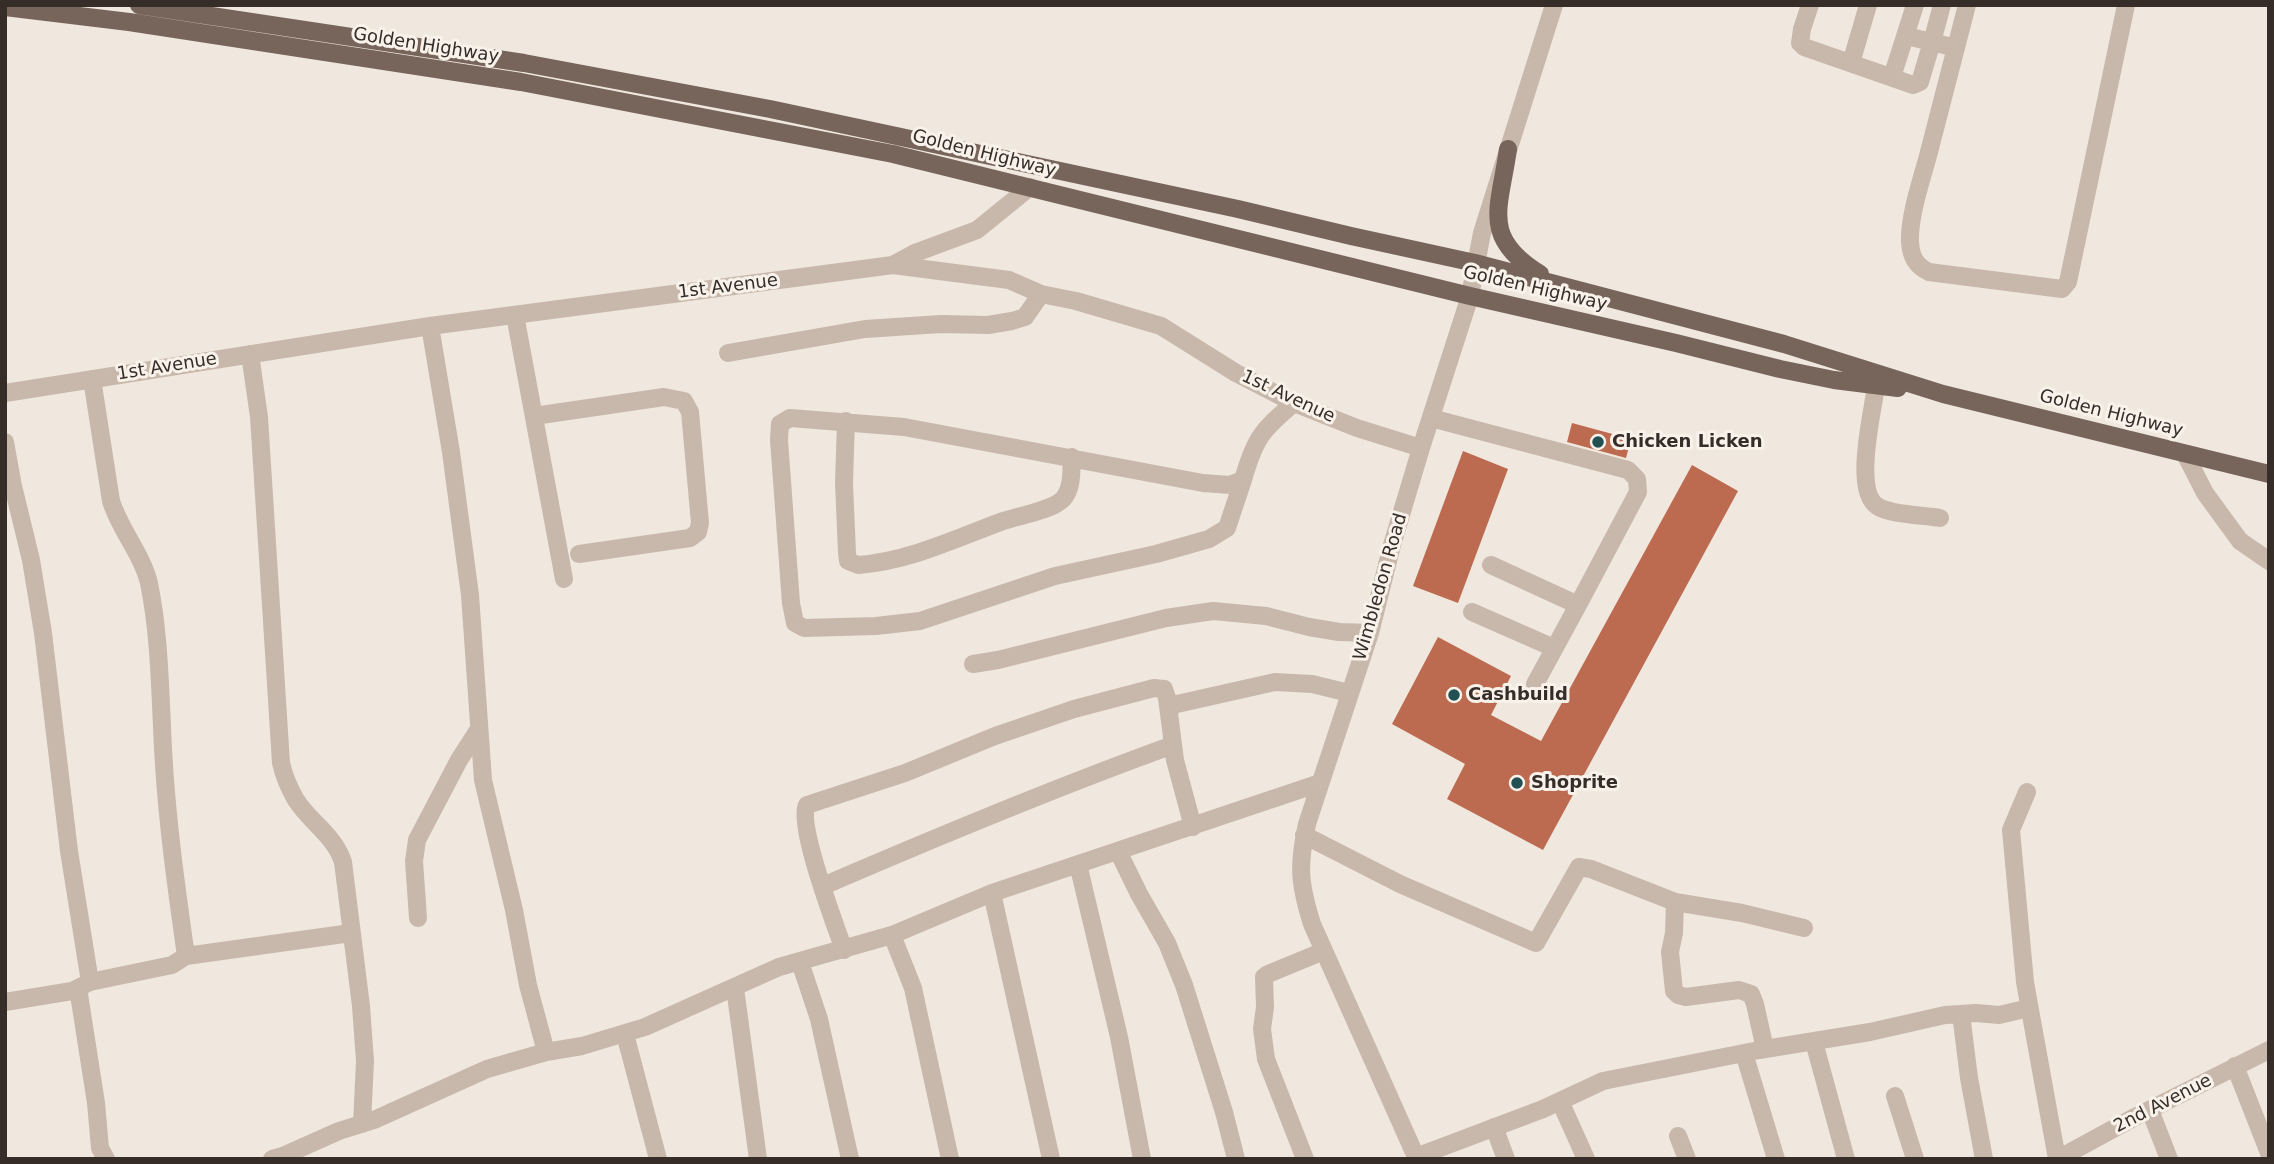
<!DOCTYPE html>
<html>
<head>
<meta charset="utf-8">
<style>
	body { margin:0 }
	#map { position:relative; width:2274px; height:1164px; overflow:hidden; background:#f0e8de; font-family:"DejaVu Sans",sans-serif }
	canvas { display:block }
	.frame { position:absolute; inset:0; border:7px solid #362d29; pointer-events:none }
</style>
</head>
<body>
<div id="map">
<canvas width="2274" height="1164"></canvas>
<div class="frame"></div>
</div>
<script>
const ctx = document.querySelector('canvas').getContext('2d');
ctx.lineJoin = 'round';
function paint(path, color) { ctx.fillStyle = color; ctx.fill(path, 'evenodd'); }
function stroke(path, color, width, dash) { ctx.strokeStyle = color; ctx.lineWidth = width; ctx.lineCap = dash ? 'butt' : 'round'; ctx.setLineDash(dash || []); ctx.stroke(path); }
function drawText(font, color, halo, rows, align = 'center') {
  ctx.font = font + ' "DejaVu Sans",sans-serif'; ctx.lineWidth = 6; ctx.setLineDash([]); ctx.textBaseline = 'middle'; ctx.strokeStyle = halo; ctx.fillStyle = color; for (const [text, x, y, turn = 0] of rows) {
    ctx.save(); ctx.translate(x, y); ctx.rotate((+turn || 0) * Math.PI / 180); ctx.textAlign = isNaN(turn) ? turn : align; if (halo) ctx.strokeText(text, 0, 0); ctx.fillText(text, 0, 0); ctx.restore();
  }
}
const building = new Path2D(`
	M1572,423L1631,439L1626,458L1567,442Z
	M1463,451L1508,469L1458,603L1413,586Z
	M1692,465L1738,491L1543,850L1447,799L1465,764L1392,724L1438,637L1511,676L1491,715L1541,741Z`);
const minor = new Path2D(`
	M1810,5L1802,29L1800,43L1804,47L1913,85L1920,82L1932,42L1956,48
	M1967,5C1954,54 1942,103 1929,152C1922,179 1909,215 1910,242C1911,257 1916,266 1929,272L2062,289L2068,282L2126,5
	M1906,36L1932,42L1942,5
	M1851,63L1868,5
	M1892,77L1915,5
	M893,265L915,253L977,230L1030,187
	M515,315L564,579
	M430,326L451,452L470,595L483,780L514,910L528,985L546,1052
	M728,353L865,329L941,324L988,325L1012,321L1025,317L1041,294
	M250,354L259,417L281,763C284,776 289,788 296,800C310,822 335,836 343,862L361,1006L365,1061L362,1124
	M92,379L111,501C120,530 142,554 149,583C161,642 160,705 164,765C168,829 177,892 186,956
	M1876,386C1873,411 1853,490 1877,506C1890,515 1923,515 1940,518
	M5,393L430,326L893,265L1009,280L1041,294L1076,301L1161,326L1236,373L1294,403L1357,428L1421,448
	M534,416L664,397L684,401L690,412L700,523L698,532L690,538L579,554
	M1431,418L1628,470L1637,479L1638,492L1578,605L1491,565
	M846,421L844,483L847,553L848,561L858,565C909,561 955,539 1003,521C1018,516 1053,510 1063,499C1073,488 1071,470 1072,457
	M5,442L13,486L31,560L43,633L69,851L90,982
	M2185,454L2205,493L2240,541L2269,561
	M1243,480L1227,528L1209,539L1156,554L1055,576L920,621L876,626L804,628L795,623L791,603L779,440L780,424L790,418L904,427L1203,483L1230,485L1243,480C1255,438 1261,431 1294,403
	M1472,612L1554,648
	M973,664L998,660L1166,618L1213,611L1266,616L1309,627L1339,632L1370,633
	M1535,684L1578,605
	M1168,706L1275,682L1312,684L1349,693
	M2027,792L2011,830L2025,982L2057,1159
	M1304,835L1400,884L1536,943L1579,867L1591,869L1675,902L1742,913L1804,928
	M1118,851L1139,894L1167,943L1184,985L1224,1112L1236,1159
	M1078,864L1119,1037L1142,1159
	M823,886C939,836 1054,788 1173,745
	M992,893L1051,1159
	M1675,902L1674,933L1670,952L1674,991L1678,995L1686,997L1739,990L1751,994L1755,1004L1765,1049
	M418,918L414,861L417,840L459,760L479,729
	M892,935L913,988L950,1159
	M844,950C835,924 797,825 807,805L905,773L995,736L1074,709L1154,688L1164,689L1167,698L1175,760L1193,827
	M800,962L819,1019L850,1159
	M78,988L96,1103L100,1148L106,1159
	M735,988L758,1159
	M5,1002L72,991L90,982L172,965L186,956L351,933
	M1961,1014L1969,1078L1984,1159
	M625,1034L658,1159
	M1814,1042L1846,1159
	M1744,1053L1776,1159
	M2235,1066L2269,1153
	M1895,1096L1915,1159
	M1560,1101L1586,1159
	M2150,1110L2169,1159
	M1494,1127L1506,1159
	M1678,1136L1687,1159
	M1416,1157L1543,1109L1603,1081L1759,1050L1870,1032L1945,1015L1976,1013L1999,1015L2029,1008
	M272,1159L285,1155L339,1131L374,1120L487,1069L546,1052L582,1046L645,1027L779,967L892,935L992,893L1320,783
	M1305,1159L1266,1059L1262,1029L1265,1007L1264,977L1268,974L1324,951
	M1417,1159L1312,924C1299,883 1298,865 1307,824L1370,633L1392,545L1421,448L1470,296L1482,233L1554,5
	M2058,1159L2135,1117L2269,1050`);
const major = new Path2D(`
	M139,5L524,63L770,109L1238,209L1351,236L1475,263L1784,344L1943,394L2269,474
	M5,7L129,22L521,82L893,154L1470,296L1676,343L1780,369L1834,380L1898,388
	M1508,149C1500,208 1480,237 1540,274`);
const markers = [
	[1598,442,7,"#225154"],
	[1454,695,7,"#225154"],
	[1517,783,7,"#225154"]
];
const streetNames = [
	["Golden Highway",426,46,9],
	["Golden Highway",984,154,14],
	["1st Avenue",728,287,-7],
	["Golden Highway",1535,289,13],
	["1st Avenue",167,367,-9],
	["1st Avenue",1288,397,25],
	["Golden Highway",2111,414,14],
	["Wimbledon Road",1381,587,-74],
	["2nd Avenue",2163,1104,-27]
];
const poiNames = [
	["Chicken Licken",1612,442],
	["Cashbuild",1468,695],
	["Shoprite",1531,783]
];
paint(building, '#bc6b51');
stroke(minor, '#c8b8ab', 18);
stroke(major, '#77655c', 18);
for (const [x, y, r, color] of markers) { const dot = new Path2D(); dot.arc(x, y, r, 0, 2 * Math.PI); ctx.fillStyle = color; ctx.fill(dot); stroke(dot, '#f8f2ea', 2.5); }
drawText('18px', '#362d29', '#f8f2ea', streetNames);
drawText('bold 18px', '#362d29', '#f8f2ea', poiNames, 'left');
</script>
</body>
</html>
